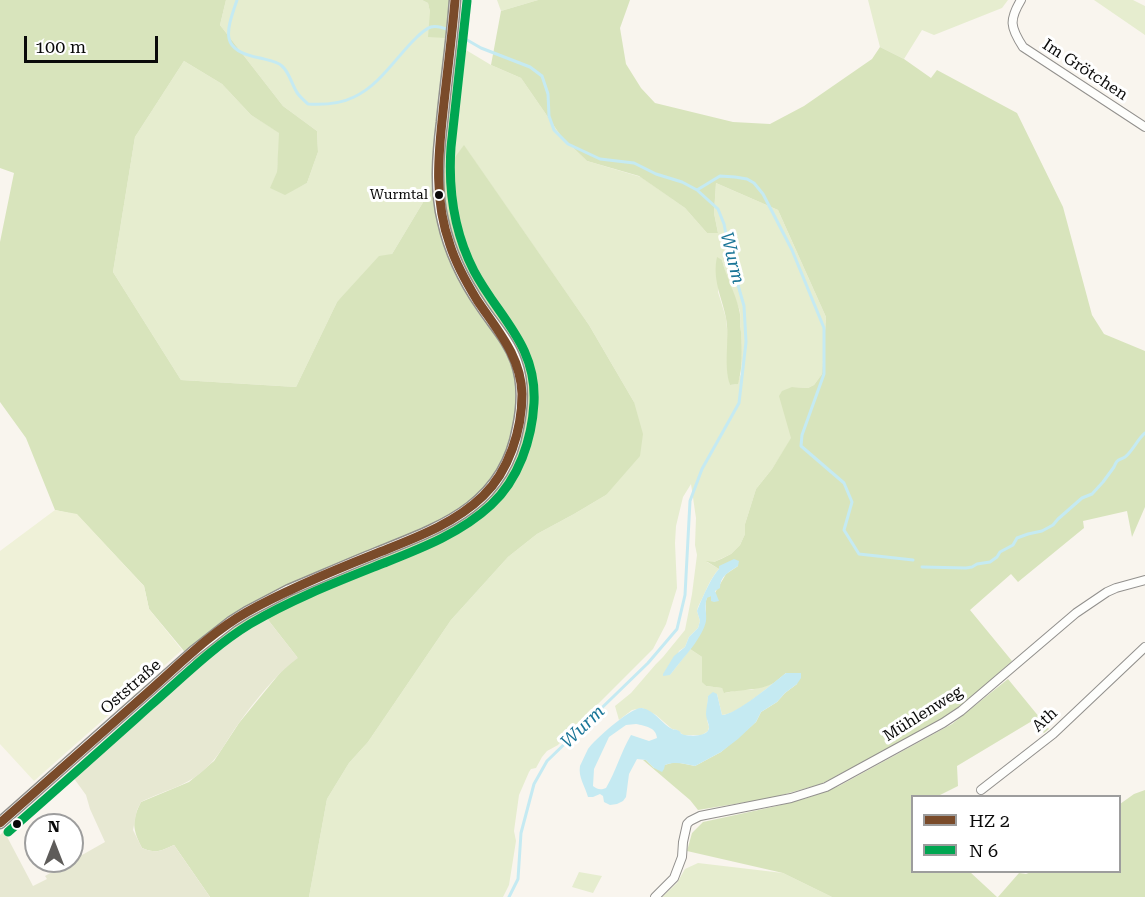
<!DOCTYPE html>
<html>
<head>
<meta charset="utf-8">
<style>
	body { margin:0 }
	#map { position:relative; width:1145px; height:897px; overflow:hidden; background:#f9f5ee; font-family:"Roboto Serif",serif }
	canvas { display:block }
	.legend { position:absolute; left:911px; top:795px; width:210px; height:78px; box-sizing:border-box; background:#fff; border:2px solid #9d9d9d; margin:0; padding:8px 10px; list-style:none; font-size:18px; color:#0a0a0a }
	.legend li { display:flex; align-items:center; gap:12px; height:30px }
	.legend b { width:30px; border:2px solid #9d9d9d }
	.north { position:absolute; left:24px; top:813px; width:60px; height:60px; box-sizing:border-box; background:#fff; border:2px solid #9d9d9d; border-radius:50%; rotate:0deg; font-size:16px; font-weight:700; line-height:24px; text-align:center; color:#0a0a0a }
	.north::after { content:''; display:block; margin:auto; width:21px; height:27px; background:#5e5c5a; clip-path:polygon(50% 0,100% 100%,50% 72%,0 100%) }
	.scale { position:absolute; left:24px; top:36px; width:134px; height:27px; box-sizing:border-box; border:3px solid #0a0a0a; border-top:0; padding-left:8px; font-size:18px; line-height:21px; white-space:nowrap; color:#0a0a0a; -webkit-text-stroke:4px #fff; paint-order:stroke }
</style>
</head>
<body>
<div id="map">
<canvas width="1145" height="897"></canvas>
<ul class="legend">
<li><b style="height:8px;background:#7a4b2a"></b>HZ 2</li>
<li><b style="height:8px;background:#00a651"></b>N 6</li>
</ul>
<div class="north">N</div>
<div class="scale">100 m</div>
</div>
<script>
const ctx = document.querySelector('canvas').getContext('2d');
ctx.lineJoin = 'round';
function paint(path, color) { ctx.fillStyle = color; ctx.fill(path, 'evenodd'); }
function stroke(path, color, width, dash) { ctx.strokeStyle = color; ctx.lineWidth = width; ctx.lineCap = dash ? 'butt' : 'round'; ctx.setLineDash(dash || []); ctx.stroke(path); }
function drawText(font, color, halo, rows, align = 'center') {
  ctx.font = font + ' "Roboto Serif",serif'; ctx.lineWidth = 6; ctx.setLineDash([]); ctx.textBaseline = 'middle'; ctx.strokeStyle = halo; ctx.fillStyle = color; for (const [text, x, y, turn = 0] of rows) {
    ctx.save(); ctx.translate(x, y); ctx.rotate((+turn || 0) * Math.PI / 180); ctx.textAlign = isNaN(turn) ? turn : align; if (halo) ctx.strokeText(text, 0, 0); ctx.fillText(text, 0, 0); ctx.restore();
  }
}
const green = new Path2D(`
	M226,0H422L428,3L430,12L446,38L491,65L521,78L561,136L587,161L641,177L685,208L707,233H718L714,213L716,183L778,210L826,317L822,374L814,385L808,388L792,387V438L772,469L756,489L745,524V534L740,545L731,554L714,562H707L719,569C710,578 704,596 698,607L697,611L700,621L698,628L689,637L685,647L679,651L670,675L690,649L702,657V681L706,686L722,688L725,693L739,690H751L774,683C760,693 738,714 722,715L717,694L708,696L707,720L709,727L708,731L702,735H683L677,730L672,729L656,715L642,708L632,710L619,720L615,706L631,693L656,664L663,657L685,630L692,594L697,555L695,545L696,518L691,484L683,497L676,526L675,543L677,588L666,624L653,649L598,704L590,710L558,745L547,751L542,757L536,768L531,769L529,772L519,795L514,831L516,841L509,885L503,897H309L327,799L349,763L368,742L451,620L508,557L537,534L574,514L606,495L634,402L589,325L464,146L431,189L392,254L337,302L296,387L181,380L113,272L135,137L184,61L222,84L251,115L280,133L277,172L285,194L307,183L318,152L317,131L283,106L220,25ZM722,260L726,276L740,311L742,355L741,374L737,384L730,385L727,357L728,339L726,318L718,292Z
	M497,0H538L501,11Z
	M868,0H1008L1002,8L934,35L922,30L904,59L880,47Z
	M1094,0H1133L1145,6V35Z
	M698,863L783,873L832,897H662L677,883L685,869Z
	M579,872L602,876L593,893L572,887Z`);
const forest = new Path2D(`
	M0,0H226L220,25L283,106L317,131L318,152L307,183L285,195L270,188L277,172L279,133L251,115L222,84L184,61L135,137L113,272L181,380L296,387L337,302L379,256L392,254L431,189L464,145L589,325L634,402L643,434L640,456L606,495L574,514L537,534L508,557L451,620L368,742L349,763L327,799L309,897H210L174,845C161,851 156,854 142,848C133,830 131,821 141,802L189,782L214,761L239,723L284,668L297,657L265,616L244,628L194,663L149,609L144,586L77,515L55,510L26,438L0,402V242L14,173L0,168Z
	M422,0H451L446,38L428,37L430,12L428,3Z
	M538,0H630L620,28L626,64L641,88L655,103L733,122L770,124L804,106L872,59L880,47L904,59L931,78L937,70L1017,113L1063,207L1092,315L1104,334L1145,351V507L1132,537L1127,511L1083,521L1084,528L1018,582L1011,574L970,610L1012,661L958,709L940,721L821,784L771,798L698,810L690,800L643,760H646L654,768L675,762L695,766L721,752L756,722L761,712L777,702L785,693L797,684L786,673C782,676 778,680 774,683C759,691 741,689 724,693L722,688L706,686L702,682V657L690,649C698,637 706,627 706,612C706,606 705,603 707,597L711,596L712,598L726,574L738,566L719,569L706,561L714,562L721,559L731,554L740,545L745,534V524L756,489L772,469L791,438L779,396L782,391L792,387L808,388L814,385L822,374L826,317L778,210L716,183L714,213L718,233H707L685,208L639,176L587,161L561,136L521,78L491,65L501,11Z
	M717,257L722,260C726,277 735,292 739,309C741,316 740,325 741,332C742,350 743,367 738,384L730,385C723,364 730,340 726,318C722,297 712,280 717,257Z
	M1008,679L1049,729L1044,733L1032,721L957,766L958,786L938,796H912V872H970L997,897H832L783,873L687,851L692,833L703,822L777,806L807,798L839,786L952,724Z
	M1145,790V897H998L1019,873L1026,874L1031,872H1120V804L1134,794Z`);
const cemetery = new Path2D(`
	M265,616L298,658C277,673 254,702 239,723C227,739 219,758 203,771C185,787 162,791 141,802L137,810L133,830L142,848C156,854 161,851 174,845L210,897H0V835L4,831L33,886L47,879L45,876L105,842L90,809L86,795L70,773L194,663L244,628Z`);
const pitch = new Path2D(`
	M55,510L77,514L144,586L149,609L182,650L34,781L0,744V551Z`);
const water = new Path2D(`
	M734,559L739,561L738,566C729,572 720,576 720,588L715,591L719,601L714,602L711,601V596L707,598C704,606 707,613 706,621C703,637 684,657 674,670L670,675L663,676V674L674,656L685,647L689,637L698,628L700,621L697,611C701,601 711,577 719,569V566Z
	M786,673H801V678L797,684L785,693L777,702L761,712L756,722L738,739L721,752L695,766C685,764 675,761 665,765L664,769L662,772L654,768L646,760L637,759L629,774L626,797L623,801L617,804L610,805L604,802L603,796L600,794L593,797H588C585,786 578,777 580,766C581,764 587,751 588,749C594,740 632,706 642,708C656,711 663,725 672,729C674,730 675,729 677,730C684,733 677,733 685,735C691,736 708,737 709,728C709,723 706,719 706,714C706,708 708,702 708,696L713,692L717,694L722,715C736,715 773,683 786,673ZM636,724C645,726 656,727 657,738L649,741L631,735C621,752 616,771 606,788C601,790 598,790 593,786L594,769L609,737L626,725Z`);
const stream = new Path2D(`
	M237,0C226,32 219,51 260,58C267,60 277,61 282,66C290,73 292,86 298,94C301,98 305,101 308,104C324,105 340,104 354,97C380,85 396,57 416,38C420,34 425,29 431,27C437,25 444,28 449,30
	M455,33L481,48L530,67L542,76L548,94L549,116L554,130L568,144L600,159L634,163L656,174L682,182L697,190L718,209L724,224L732,264L744,306L746,342L739,403L702,469L690,501L685,595L677,629L648,663L547,761L534,784L521,833L518,879L509,897
	M697,190L720,176L735,177L747,179L754,183L763,194L792,250L824,328V374L802,435L801,446L844,483L852,502L844,530L859,554L913,560
	M922,567L966,568L972,567L977,564L990,562L997,557L1000,552L1013,545L1017,538L1028,534L1042,531L1053,525L1058,519L1082,498L1092,494L1103,482L1114,467C1117,459 1118,461 1125,457C1132,452 1137,440 1145,433`);
const minor = new Path2D(`
	M1021,0C1009,20 1010,27 1023,47L1145,127
	M981,790L1053,734L1145,647
	M655,897L674,878L682,857L683,842L687,824L690,821L700,816L791,798L826,787L943,723L961,711L1076,613L1107,592L1116,588L1145,580`);
const tertiary = new Path2D(`
	M0,823L194,651L231,622L247,612L289,590C318,578 347,565 377,553C442,527 504,506 518,428C523,405 524,383 516,361C509,341 494,325 482,307C464,281 450,253 443,221C435,189 438,154 442,122C446,81 452,41 455,0`);
const bus1 = new Path2D(`
	M0,823C49,780 98,736 147,693C179,665 210,633 247,612C288,589 332,571 375,554C412,539 453,525 483,496C509,471 522,430 522,394C521,356 497,330 477,300C466,282 456,264 450,245C434,200 438,157 443,112C447,74 452,37 455,0`);
const bus2 = new Path2D(`
	M8,832C56,790 104,747 151,705C183,677 214,646 250,624C292,599 339,581 384,563C422,548 461,533 491,505C519,479 532,439 534,403C537,345 499,318 474,271C454,232 448,191 451,147L467,1`);
const markers = [
	[439,195,5,"#0a0a0a"],
	[17,824,5,"#0a0a0a"]
];
const busNames = [
	["Wurmtal",428,195]
];
const streetNames = [
	["Im Grötchen",1085,70,33],
	["Oststraße",131,687,-41],
	["Mühlenweg",923,714,-32],
	["Ath",1045,720,-42]
];
const waterNames = [
	["Wurm",732,258,76],
	["Wurm",583,727,-44]
];
paint(green, '#e6edcf');
paint(forest, '#d8e4bc');
paint(cemetery, '#e7e8d2');
paint(pitch, '#eff1d8');
paint(water, '#c5eaf2');
stroke(stream, '#c5eaf2', 3);
stroke(minor, '#92908d', 10);
stroke(tertiary, '#92908d', 13);
stroke(minor, '#fefefc', 8);
stroke(tertiary, '#fefefc', 10);
stroke(bus1, '#7a4b2a', 9);
stroke(bus2, '#00a651', 9);
for (const [x, y, r, color] of markers) { const dot = new Path2D(); dot.arc(x, y, r, 0, 2 * Math.PI); ctx.fillStyle = color; ctx.fill(dot); stroke(dot, '#fff', 2); }
drawText('14px', '#0a0a0a', '#fff', busNames, 'right');
drawText('16px', '#0a0a0a', '#fff', streetNames);
drawText('italic 18px', '#197597', '#fff', waterNames);
</script>
</body>
</html>
